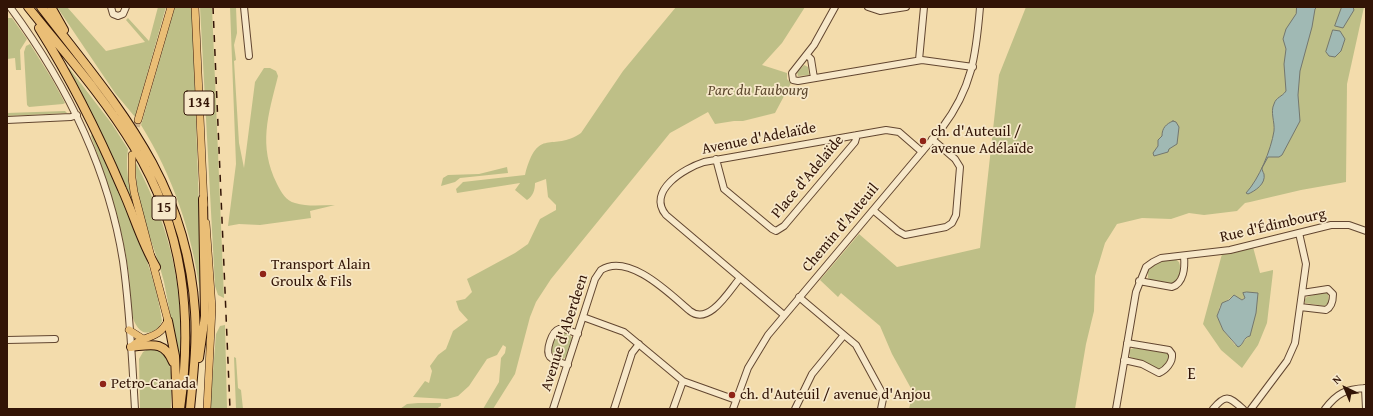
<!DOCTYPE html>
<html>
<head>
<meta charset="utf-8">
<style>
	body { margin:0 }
	#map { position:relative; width:1373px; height:416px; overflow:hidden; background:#f3dcac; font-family:"Gentium Book Plus",serif }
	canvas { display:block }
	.frame { position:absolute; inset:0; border:8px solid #321406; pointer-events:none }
	.north { position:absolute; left:1325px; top:368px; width:40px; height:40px; -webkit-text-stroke:3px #f7e8c9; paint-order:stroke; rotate:316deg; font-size:11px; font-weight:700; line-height:16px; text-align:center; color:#321406 }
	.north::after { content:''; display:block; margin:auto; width:14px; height:18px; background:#321406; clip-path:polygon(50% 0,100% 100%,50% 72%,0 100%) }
</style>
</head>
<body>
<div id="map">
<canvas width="1373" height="416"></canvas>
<div class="frame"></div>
<div class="north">N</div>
</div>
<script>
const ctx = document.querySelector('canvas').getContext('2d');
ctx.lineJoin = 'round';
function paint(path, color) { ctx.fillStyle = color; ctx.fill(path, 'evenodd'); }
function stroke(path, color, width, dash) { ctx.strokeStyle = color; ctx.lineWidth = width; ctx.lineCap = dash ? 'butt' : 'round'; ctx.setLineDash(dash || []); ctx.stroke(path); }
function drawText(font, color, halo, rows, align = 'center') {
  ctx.font = font + ' "Gentium Book Plus",serif'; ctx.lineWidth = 3.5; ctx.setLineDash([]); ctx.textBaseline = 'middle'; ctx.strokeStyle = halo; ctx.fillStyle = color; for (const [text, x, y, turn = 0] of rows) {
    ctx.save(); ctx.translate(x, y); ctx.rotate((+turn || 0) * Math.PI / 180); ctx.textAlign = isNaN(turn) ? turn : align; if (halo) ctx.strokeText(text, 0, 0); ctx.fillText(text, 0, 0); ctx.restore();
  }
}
const green = new Path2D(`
	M57,7H67L106,51L145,42L126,20L128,18L149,41L158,7H166L135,117L115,93Z
	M175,7H192L202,293L200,292C192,233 173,176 141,125Z
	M200,7H212L224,298L218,295L215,286Z
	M230,7H236L237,33L234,45L236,60L234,61L239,143L244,168L255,82L264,68H270L276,71L278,76C268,116 258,145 277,184C281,192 286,201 295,203C308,207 322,205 335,205L310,211L311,218L260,225L239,224L228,226L236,164Z
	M676,7H805L782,43L762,65L787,73V79L791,83L775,113L743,121H734L715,124L708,112L670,133L551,279L536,302L530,317L515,374L493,409H483L499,382L501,358L505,353L506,347L503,345L497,355L487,359L469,386L458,396L447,399L413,397L425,381L429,383L432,371L430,366L438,355L446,349L453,331L468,320L459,310L456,301L465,299L472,292L467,279L515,253L528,244L540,219L556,210V205L548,197L546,179L535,183C535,190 533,196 527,200L515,190L520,183L457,193L456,189L463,182L525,175C538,125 552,153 581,133L623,71Z
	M1026,7H1364L1347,84L1346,182L1301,190L1250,202L1245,203L1237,211L1204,215L1189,213L1171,219L1142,218L1117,224L1105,243L1095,276L1094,311L1086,344L1075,409H909L913,392L892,354L880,326L841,293L838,297L820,280L859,234L897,267L980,248L999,75Z
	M7,18H12L27,39L20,50L21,70H16L15,58L7,59Z
	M30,44L52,79L65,103L63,104L29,107L27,105L24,52L26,46Z
	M804,65L808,67L809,75L798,76L797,72Z
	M69,68L112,124L128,149C124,175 132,199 140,223L68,69Z
	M65,111L67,113L7,116V113Z
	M92,134C118,189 154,261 162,321C158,330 153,334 143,332C127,322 131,293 129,275C123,227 107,181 91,136Z
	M136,163C172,232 184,288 180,367H177C174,339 170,310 164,282C154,243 134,204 136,163Z
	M507,167L508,173L460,178L455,182L441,186L443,178L448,175L479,174Z
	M1253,247L1260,273L1273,270V272L1267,323L1258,345L1242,368L1221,350L1203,324L1222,254ZM1234,295L1240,300L1245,298V296L1248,336L1242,344L1235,345L1223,330L1217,316L1220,306Z
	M1175,259L1179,262C1182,270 1179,278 1173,284L1152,281L1148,278V271C1155,262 1164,260 1175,259Z
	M1324,292L1328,294L1329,302L1325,306L1305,303V299L1307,297Z
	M225,325L227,409H210L216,334L220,326Z
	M561,332L569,334L572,338L567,356L562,360L554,356C549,350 554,335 561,332Z
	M1134,348L1166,353L1169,355V358L1162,368L1156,370L1144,361L1130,357L1129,350Z
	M148,349C178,345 171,391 171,409H140L139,359L143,352Z
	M234,357L236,358L238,388L241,390L243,409H236Z
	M418,403H441V406L436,409H400L407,404Z`);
const water = new Path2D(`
	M1297,7H1317L1315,9L1312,27L1300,71L1298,95L1300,121L1282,155L1279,157H1268L1262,168C1262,170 1263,172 1264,174C1266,184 1255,191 1248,194L1246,193C1259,179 1271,150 1274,131C1275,122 1270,112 1274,104C1276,97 1282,97 1286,91L1284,64L1286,49L1283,39L1286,29L1296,14Z
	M1342,7H1353L1354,10L1343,28L1335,26Z
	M1333,30L1340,31L1345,39L1341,51L1335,57L1329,56L1326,52Z
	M1173,121L1176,122L1179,127L1177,144L1169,149L1168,152L1154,156L1153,153L1158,146V140L1162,136C1162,128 1166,124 1173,121Z
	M1247,292L1258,293L1256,313L1250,336C1243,337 1244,345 1238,347L1223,330L1217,316L1222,303L1229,300L1234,295L1242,300L1245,298L1243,293Z`);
const majorTunnel = new Path2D(`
	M134,137L138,120`);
const minor = new Path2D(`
	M10,7C66,83 108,167 123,261C130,310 132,360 135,409
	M111,7L113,14L118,16L123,14L126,7
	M244,7L249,56
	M835,7L814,45L792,73L793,80L798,81L922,60L973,67
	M868,7L880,11L906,7
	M807,55L811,59L814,78
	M919,60L924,7
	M7,120L71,117L77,115
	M716,159L724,189L772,229L776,231L784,226L855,142L857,135
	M873,210L898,231L905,235L946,227L952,223L956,215L960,167L955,159L932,139
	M1139,281L1172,287C1184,283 1185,267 1184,256
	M799,297L844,335
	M1300,307L1326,310C1332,307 1333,300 1333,294L1328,289L1302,293
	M784,315L666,215C646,191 685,168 704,162L886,130L899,132L922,152
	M583,317L624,332L683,381L736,400
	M7,340L55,339
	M1124,360L1142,364L1159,373C1166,370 1173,362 1172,354L1169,350L1127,343
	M568,365C562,363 554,361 550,357C545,351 552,331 559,329C565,328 573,332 578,334
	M1365,388L1366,409
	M553,409L595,279L601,270C629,252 671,295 690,311C709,326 729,291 740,278
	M614,409L632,353L639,344
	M673,409L683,381
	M733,409L748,368L768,335L942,128C972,88 976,56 980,7
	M795,409L812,374L844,335L856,345L881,391L883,399L881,409
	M1116,409L1136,292L1146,267L1153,262L1161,258L1230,250L1331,225H1349L1366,231
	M1213,409C1226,393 1229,397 1243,409
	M1251,409L1287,361L1295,343L1306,264L1299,233
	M1325,409C1337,393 1346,389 1366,388`);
const major = new Path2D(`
	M195,7L204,205
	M138,120L171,7
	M206,223L212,308L207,409
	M129,330L143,339
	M131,347C146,333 156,342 168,321L134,192L132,178V155`);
const highway = new Path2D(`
	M28,7C64,52 104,97 134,147C184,229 193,316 180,409
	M41,7C117,106 187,181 195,312C197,345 193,377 190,409
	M51,7L64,30
	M39,28C71,79 98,133 122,189C134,215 141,242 156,267
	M168,321L175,356L177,408
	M131,347C151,345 164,340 173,362
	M199,358L205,316L203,199`);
const rail = new Path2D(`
	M213,7L230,409`);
const markers = [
	[923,141,4,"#8f2418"],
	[263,274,4,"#8f2418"],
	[103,384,4,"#8f2418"],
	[732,395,4,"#8f2418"]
];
const shields = [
	[199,103,30],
	[164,208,24]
];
const shieldNames = [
	["134",199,103],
	["15",164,208]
];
const parkNames = [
	["Parc du Faubourg",758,91]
];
const poiNames = [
	["ch. d'Auteuil /",931,132],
	["avenue Adélaïde",931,149],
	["Transport Alain",271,265],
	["Groulx & Fils",271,282],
	["Petro-Canada",111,384],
	["ch. d'Auteuil / avenue d'Anjou",740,395]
];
const streetNames = [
	["Avenue d'Adelaïde",759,139,-11],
	["Place d'Adelaïde",808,177,-50],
	["Rue d'Édimbourg",1273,226,-13],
	["Chemin d'Auteuil",841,228,-50],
	["Avenue d'Aberdeen",565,333,-72]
];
const neighbourhoodNames = [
	["E",1192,375]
];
paint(green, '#bebf87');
paint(water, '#a0b9b4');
stroke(water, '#74776e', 1);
stroke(majorTunnel, '#ccb48b', 7, [7, 3.5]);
stroke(minor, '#624630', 8);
stroke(major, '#321406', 8);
stroke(highway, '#321406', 10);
stroke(minor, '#f7e8c9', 6);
stroke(major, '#eabe76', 7);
stroke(highway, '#eabe76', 8);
stroke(rail, '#321406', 1.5, [7, 7]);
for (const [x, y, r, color] of markers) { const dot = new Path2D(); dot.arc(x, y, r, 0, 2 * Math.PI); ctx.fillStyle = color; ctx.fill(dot); stroke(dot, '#f7e8c9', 1.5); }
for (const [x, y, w] of shields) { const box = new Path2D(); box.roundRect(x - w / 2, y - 12, w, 24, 3); ctx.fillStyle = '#f7e8c9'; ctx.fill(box); stroke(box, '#321406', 1); }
drawText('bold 14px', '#321406', null, shieldNames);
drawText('italic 15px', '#5c472d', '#f7e8c9', parkNames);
drawText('15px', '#321406', '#f7e8c9', poiNames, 'left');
drawText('15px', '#321406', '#f7e8c9', streetNames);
ctx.letterSpacing = '1px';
drawText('16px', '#321406', '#f7e8c9', neighbourhoodNames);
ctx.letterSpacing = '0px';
</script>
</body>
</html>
